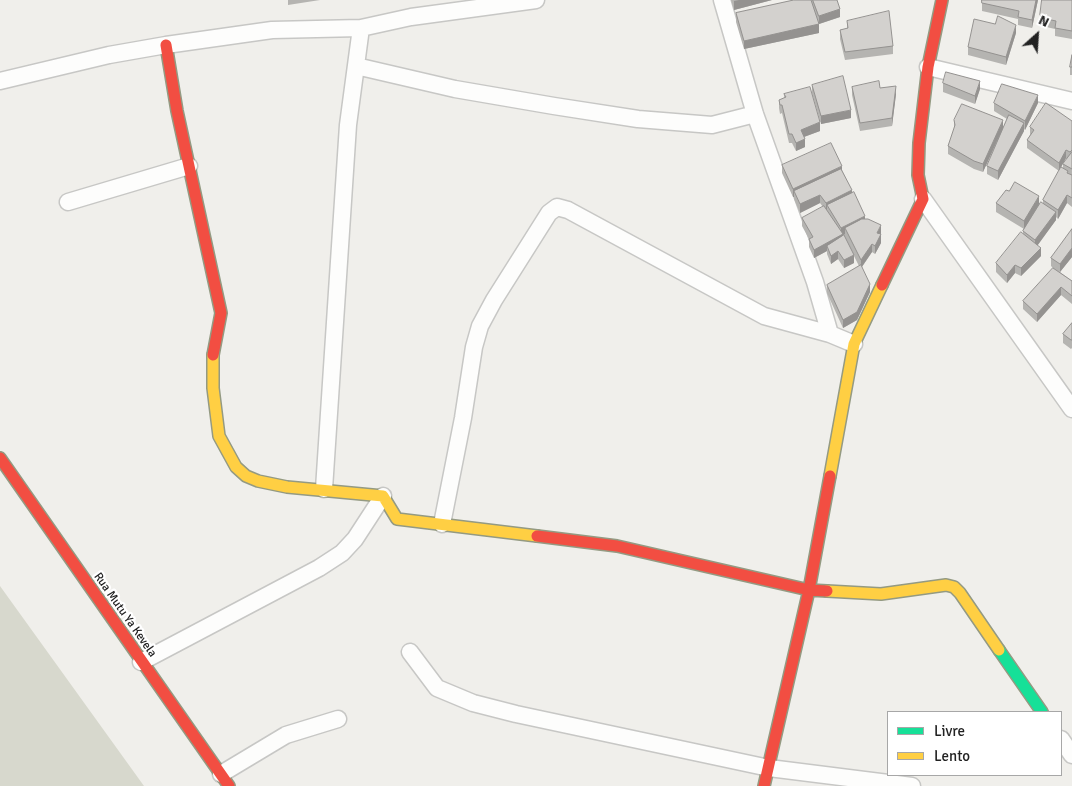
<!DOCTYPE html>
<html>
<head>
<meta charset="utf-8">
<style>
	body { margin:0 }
	#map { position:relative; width:1072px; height:786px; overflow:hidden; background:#f0efeb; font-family:Signika,sans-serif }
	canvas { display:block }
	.legend { position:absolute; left:887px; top:711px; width:175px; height:65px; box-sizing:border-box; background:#fff; border:1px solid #a7a7a7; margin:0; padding:6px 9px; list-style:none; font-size:15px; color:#222 }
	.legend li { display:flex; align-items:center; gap:10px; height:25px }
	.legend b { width:25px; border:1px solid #a7a7a7 }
	.north { position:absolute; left:1012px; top:10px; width:50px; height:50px; -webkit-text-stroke:4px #fff; paint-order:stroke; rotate:26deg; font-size:14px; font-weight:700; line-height:20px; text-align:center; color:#222 }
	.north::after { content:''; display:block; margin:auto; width:18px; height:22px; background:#222; clip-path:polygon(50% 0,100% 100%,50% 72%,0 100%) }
</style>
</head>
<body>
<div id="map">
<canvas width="1072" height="786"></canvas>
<ul class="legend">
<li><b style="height:6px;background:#16e098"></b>Livre</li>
<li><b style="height:6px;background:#ffcf43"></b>Lento</li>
</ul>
<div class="north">N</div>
</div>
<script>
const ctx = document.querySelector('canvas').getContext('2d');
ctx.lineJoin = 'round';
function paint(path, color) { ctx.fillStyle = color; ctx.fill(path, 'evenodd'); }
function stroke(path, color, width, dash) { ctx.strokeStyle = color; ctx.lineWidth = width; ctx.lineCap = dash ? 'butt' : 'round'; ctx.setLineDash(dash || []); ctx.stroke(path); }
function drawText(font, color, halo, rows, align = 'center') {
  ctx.font = font + ' Signika,sans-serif'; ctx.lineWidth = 4.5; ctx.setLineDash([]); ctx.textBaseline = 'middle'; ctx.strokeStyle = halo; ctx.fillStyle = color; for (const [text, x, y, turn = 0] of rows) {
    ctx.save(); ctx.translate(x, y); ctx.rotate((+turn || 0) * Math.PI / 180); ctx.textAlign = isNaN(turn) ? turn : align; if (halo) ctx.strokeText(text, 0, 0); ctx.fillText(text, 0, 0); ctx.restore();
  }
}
const construction = new Path2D(`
	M0,586L144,786H0Z`);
const street = new Path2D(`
	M722,0L755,114L815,282L830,334
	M356,66L455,89L554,106L638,119L712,125L755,114
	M928,67L1072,101
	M0,81L109,55L166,45L272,30L361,28L411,17L536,0
	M923,199L1072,409
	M68,202L189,166
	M324,489L348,125L361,28
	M442,524L463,418L474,347L480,326L494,300L549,213L557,207L568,210L764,316L830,334L854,344
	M410,652L437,688L473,703L516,714L769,768L912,786
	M141,662L319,568L342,553L355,539L383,496
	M1061,739L1072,755
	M221,774L286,735L338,719`);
const fast = new Path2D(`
	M999,650L1042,712`);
const slow = new Path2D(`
	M213,355V388L219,436L236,467L246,476L258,481L287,487L383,496L397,519L537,536
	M830,476L854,344L882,285
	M827,591L881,594L946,585L954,587L960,593L999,650`);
const jam = new Path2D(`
	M166,45L177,111L221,313L213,355
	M882,285L923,199L918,175L919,143L928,67L942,0
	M0,458L229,786
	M537,536L617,546L809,590L827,591
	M764,786L809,590L830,476`);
const wall = new Path2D(`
	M288,0H320L288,5Z
	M731,0H772L734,10Z
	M794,0H837L840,17L819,24V33L744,49L736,22V13Z
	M982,0H1038L1032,28L1018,25V19L982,11Z
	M1072,0V39L1055,36V29L1042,26L1040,23V15Z
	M847,21L893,46V54L845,60L840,39V30L847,29Z
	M1016,33L1006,65L968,55V47Z
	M1072,55V75H1070V67Z
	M943,83L980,89L975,104L943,92Z
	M812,85L851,118L821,124L812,93Z
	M852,87L880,88L896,94L892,126L860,131L852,95Z
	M784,94L820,131L804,137L805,147L796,151L792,143H789L782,113L780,114L779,108V100L784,98Z
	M994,103H1038L1025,130L1024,129V131L998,180L987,174V166L1000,134L983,172L974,169L948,154V146L954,129V120L1003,128L1007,119L994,111Z
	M1072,121V207L1067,203L1058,219L1056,217V220L1037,245L1041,256L1021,276L1015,273L1007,283L996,272V263L1023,234V231L1024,229L996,212V203L1039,204L1043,203V200L1059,171L1027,148V140L1030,135V127ZM1066,158L1067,159L1063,164V168L1061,167Z
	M782,165L842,170L865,219L881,234V243L875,254L872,252L862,267L870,292L857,320L843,328L827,293V285L859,266L854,256V263L844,268L838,259L831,264L827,254V251L814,258L809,247V239L802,226V218L823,207L820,203L800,213L794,199V197H793L782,173Z
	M1072,229V257L1060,272L1072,281V277V304L1061,295L1037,322L1023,309V301L1053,268L1051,266V258Z
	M1072,323V348L1071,349L1063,343V334Z`);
const shadedWall = new Path2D(`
	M739,0H772L734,10V1Z
	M1036,0H1038L1032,28V20Z
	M840,9V17L819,24V16Z
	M819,24V33L744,49V41Z
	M1016,25V33L1006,65V57Z
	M980,81V89L975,104V96Z
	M896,86V94L892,126V118Z
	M1038,95V103L1025,130V121Z
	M851,110V118L821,124V116Z
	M1003,120V128L983,172V164Z
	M820,122V131L801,138V130Z
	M1024,123V131L998,180V171Z
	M805,139V147L796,151V143Z
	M1066,150V158L1059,171V163Z
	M842,166V175L794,191V197H793V189Z
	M852,190V198L827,205V211H826V203Z
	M820,195V203L800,213V204Z
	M1067,195V203L1058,219V210Z
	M1039,196V204L1024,229V221Z
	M1056,212V220L1035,249V240Z
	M865,216V225L845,228V234L843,235V242L827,246V251L814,258V250L841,235V228Z
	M881,225V243L875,254V246L877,233Z
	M872,244V252L861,268V260Z
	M1041,248V256L1021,276V268Z
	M1072,248V257L1060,272V264Z
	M838,251V259L831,264V256Z
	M854,255V263L844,268V260Z
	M1015,265V273L1007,283V275Z
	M870,284V292L857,320L843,328V320Z
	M1061,287V295L1037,322V314Z`);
const building = new Path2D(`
	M794,0H811L819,24L744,41L736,13Z
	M813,0H837L840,9L819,16Z
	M982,0H1036L1032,20L1018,17L1019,11L982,3Z
	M1042,0H1072V31L1055,28L1056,21L1042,18L1040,15Z
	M889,11L893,46L845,52L840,30L848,28L847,21Z
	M998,16L1016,25L1006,57L968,47L974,19L995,24Z
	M1072,55V67H1070Z
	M946,72L980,81L975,96L943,83Z
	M843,76L851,110L821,116L812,85Z
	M879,81L880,88L896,86L892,118L860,123L852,87Z
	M1002,84L1038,95L1025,121L994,103Z
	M810,87L820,122L801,130L805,139L796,143L792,134H789L782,105H780L779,100L786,97L784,94Z
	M1046,103L1072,121V150L1070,152L1066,150L1059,163L1027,140L1034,130L1030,127Z
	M962,104L1003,120L983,164L974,161L948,146L955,125L954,120Z
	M1009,115L1024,123L998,171L987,166Z
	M831,143L842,166L793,189L782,165Z
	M1072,152V169L1063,164Z
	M1061,167L1068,171L1067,173L1072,175V198L1067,195L1058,210L1043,200Z
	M841,169L852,190L826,203L820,195L800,204L794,191Z
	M1015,182L1039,196L1024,221L996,203L1006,190L1009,191Z
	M854,192L865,216L841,228L827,205Z
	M1041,202L1056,212L1035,240L1023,231Z
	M824,206L843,234L814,250L809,239L813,237L802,218Z
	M862,219H868L881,225L877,233L881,234L875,246L872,244L861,260L845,228Z
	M1072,229V248L1060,264L1051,258Z
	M1021,232L1041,248L1021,268L1015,265L1007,275L996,263Z
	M844,235L854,255L844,260L838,251L831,256L827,246Z
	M861,265L870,284L857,312L843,320L827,285Z
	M1053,268L1072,281V296L1061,287L1037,314L1023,301Z
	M1072,323V340H1071L1063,334Z`);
const streetNames = [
	["Rua Mutu Ya Kevela",125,615,55]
];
paint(construction, '#d7d8cd');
stroke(street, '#c7c7c5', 19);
stroke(fast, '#949a82', 14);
stroke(slow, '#949a82', 14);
stroke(jam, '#949a82', 14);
stroke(street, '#fdfdfc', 16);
stroke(fast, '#16e098', 11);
stroke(slow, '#ffcf43', 11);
stroke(jam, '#f24e42', 11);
paint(wall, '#b5b4b1');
paint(shadedWall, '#949290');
paint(building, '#d3d1ce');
stroke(building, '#949290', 1);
drawText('12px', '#222', '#fff', streetNames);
</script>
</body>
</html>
